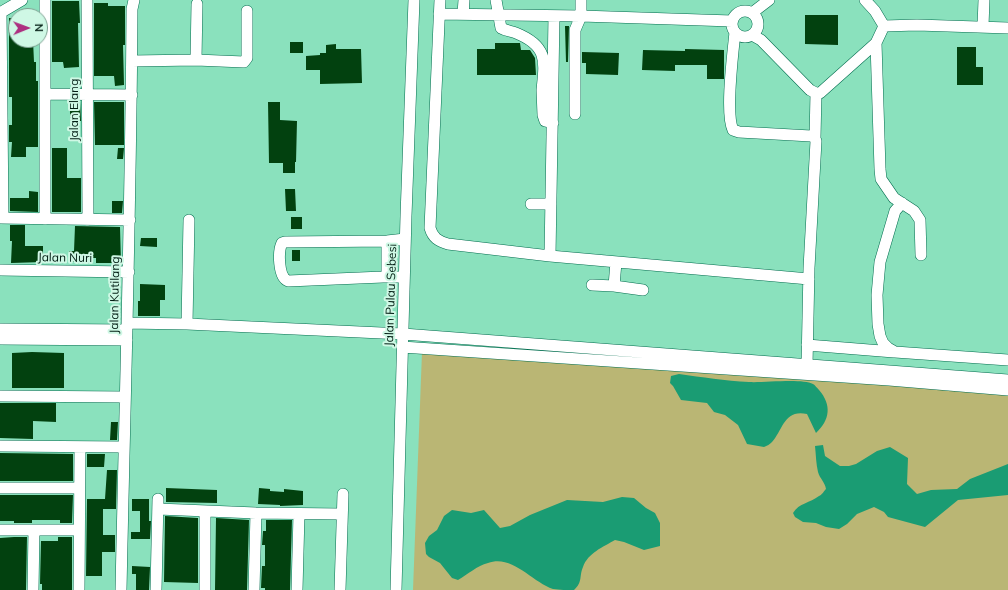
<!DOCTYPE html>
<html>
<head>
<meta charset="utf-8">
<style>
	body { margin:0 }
	#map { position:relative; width:1008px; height:590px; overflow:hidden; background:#8ae1bd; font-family:Mulish,sans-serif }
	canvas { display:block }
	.north { position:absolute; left:8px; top:8px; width:40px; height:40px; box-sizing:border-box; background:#cff8e5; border:1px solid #7da091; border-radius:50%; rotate:89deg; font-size:11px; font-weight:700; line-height:16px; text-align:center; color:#011c12 }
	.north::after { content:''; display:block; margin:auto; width:14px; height:18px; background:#ad3080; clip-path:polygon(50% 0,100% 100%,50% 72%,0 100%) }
</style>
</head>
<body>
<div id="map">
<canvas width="1008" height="590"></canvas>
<div class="north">N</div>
</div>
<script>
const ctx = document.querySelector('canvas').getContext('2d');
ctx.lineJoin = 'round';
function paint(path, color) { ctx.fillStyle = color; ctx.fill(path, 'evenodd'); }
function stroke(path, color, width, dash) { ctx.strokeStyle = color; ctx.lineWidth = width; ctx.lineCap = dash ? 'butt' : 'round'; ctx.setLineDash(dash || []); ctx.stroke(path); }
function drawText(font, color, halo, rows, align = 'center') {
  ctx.font = font + ' Mulish,sans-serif'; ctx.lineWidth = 4; ctx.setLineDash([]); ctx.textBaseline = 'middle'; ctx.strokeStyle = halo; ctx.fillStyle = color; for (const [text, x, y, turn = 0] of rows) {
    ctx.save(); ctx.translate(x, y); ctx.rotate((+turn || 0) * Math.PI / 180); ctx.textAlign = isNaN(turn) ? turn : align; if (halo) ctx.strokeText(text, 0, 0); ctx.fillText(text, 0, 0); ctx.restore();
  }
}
const green = new Path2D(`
	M422,352L1008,390V590H413Z`);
const water = new Path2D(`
	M679,374C702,377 725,381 749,382C763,383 802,378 813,384C815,385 817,388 819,390C832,405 830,420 816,433L807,414C784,409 783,430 772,442C770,444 767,446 764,447L747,444L738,425L725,415L714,412L707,403L681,400L673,386L670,383L671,376Z
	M823,445L825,456L840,466H849L856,464L877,451L890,447L908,458L907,484L917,494L931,490L957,489L970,479L1008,464V495L958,500L925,527L888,517L884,512L874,507L857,514L847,524L839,529L826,527L816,523L803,522L795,517L793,513C799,503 810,503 819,496C822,495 824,491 826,489C825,482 820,479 818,472C816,464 816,455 815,446Z
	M622,497L634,498L646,508L655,513L660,523V546L644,550L624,542L615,540C603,547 588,553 583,567C579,576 583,582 574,590C568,590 559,590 553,589C532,582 512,554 488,563C477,566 468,574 458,580L452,578L440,563L429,557L426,554L425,543L429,536L437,530L444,516L452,510L471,513L484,510L500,528L510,526L530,515L567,500L603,502Z`);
const building = new Path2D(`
	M52,1H79L80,23H78L79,67L64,68L63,62H52Z
	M94,3H108V6H125V45H123L124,85L115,86L114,76H94Z
	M805,15H838V45L805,44Z
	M9,18H16V40H33L34,62H36V81H38V147H26V157H11L12,142H9V125H12V97H9Z
	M565,26H569L568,62H566Z
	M290,42H303V53H290Z
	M495,43H520L521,50H530L535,58L536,75H477V49H495Z
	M336,44V49H361L362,83L320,84V70H306V56L320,55V53H326V45Z
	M957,47H976V67H983V85H957Z
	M685,49L724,50V79H707V65H675V71L642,70L643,50L685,51Z
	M582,52L619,53L618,75L586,74V63H582Z
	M70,101H80L81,121H70Z
	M94,102H124V145H95Z
	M268,102H280V120L297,121L296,162H295V173H283V163H269Z
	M52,148H67V178H81V212H52Z
	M118,148H124L123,159H117Z
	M285,189H295L296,211H286Z
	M29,191L38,192V212L10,211V198H29Z
	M112,201H123L122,213H112Z
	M291,217H302V229H291Z
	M10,225H25V246H43V262L11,263L12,241H10Z
	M75,226L120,227L121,263H96V258H81V262H69V251H74Z
	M141,238H157V247L140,246Z
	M292,250H300V261H292Z
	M140,284L165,285V300H160V316H138V301H140Z
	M32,352L64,353V388H12V353Z
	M0,403H56V422L33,421V439L0,438Z
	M111,422H118L117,440H110Z
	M0,453L73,454V481H0Z
	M87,454H105L104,467H87Z
	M107,470H117L116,509H103V535H115V552H102V576H86L87,499H105Z
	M166,488L217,490V503L166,502Z
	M259,488L270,489V491L284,492V489L303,491V505L280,506V505L258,504Z
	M0,495H73L72,523H60V520H32V523H14V521H0Z
	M132,499H149V521H151L150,539H131V532H140V511H132Z
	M165,516L198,518V583L164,582Z
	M216,518L249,520L247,590H215Z
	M266,520H292L290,590H265V588H261L262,566H265V545H262L263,531H266Z
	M14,537H27L26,590H0V538Z
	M58,537H72V590H42V584H40L41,541H58Z
	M132,566L150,567L149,590H136V574H132Z`);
const minor = new Path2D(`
	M45,0V219
	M87,0L88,220
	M440,0L430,228C433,238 438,241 448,244L550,256L809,279
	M496,0L501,28C506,31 511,31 516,33C548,46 545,61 542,90
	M732 24a13 13 0 1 1 26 0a13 13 0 1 1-26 0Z
	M1,12L3,218
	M0,13L22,0
	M752,13L769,0
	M439,14L581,16L732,21
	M463,14L464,0
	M884,26L917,25L1008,28
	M983,26L984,0
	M735,32C733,53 725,114 733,130L739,132L811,136L814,137L816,141L809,268L807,366
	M752,35L761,40L810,90L816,93H820L876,43L884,26L875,11L865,0
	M876,43L880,169L881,179L894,198L914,211L920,220L921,255
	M196,60L197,4
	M132,61L196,60L244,62L247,58V11
	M549,90H542L543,115L545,121L553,123
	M45,94L132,95
	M575,114V30L581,16V0
	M815,138L816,93
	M902,203L895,211L880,262L877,295L878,324L880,336L883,343L888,348L895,352L1008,360
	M531,204H551
	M0,218L130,220
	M387,241V276
	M550,256L554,16
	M616,262L614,286L643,290
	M0,270L129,272
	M404,277H383L288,281C278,277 278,251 282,243L285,242L387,241L405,239
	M592,285L614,286
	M127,323L187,324L403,334L1008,380
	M187,324L189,220
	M0,329L127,330
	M0,339L127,340
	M807,345L894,352
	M402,347L889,380L1008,390
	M0,396L125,397
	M0,446L124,447
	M0,488H79
	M158,509L256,513L341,514
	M0,530H79
	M33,590L34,530
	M79,590L80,447
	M121,590C125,396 131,203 132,9L134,0
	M156,590L158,499
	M205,590V511
	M254,590L256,513
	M297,590L299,514
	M340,590L343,494
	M396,590L406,216L414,0`);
const streetNames = [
	["Jalan Elang",74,110,-90],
	["Jalan Nuri",65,258,1],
	["Jalan Kutilang",115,295,-89],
	["Jalan Pulau Sebesi",391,295,-88]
];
paint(green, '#bab674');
paint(water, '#1a9c73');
paint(building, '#02410f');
stroke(minor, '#006d4e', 12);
stroke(minor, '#fff', 11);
drawText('12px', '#011c12', '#cff8e5', streetNames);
</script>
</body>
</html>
